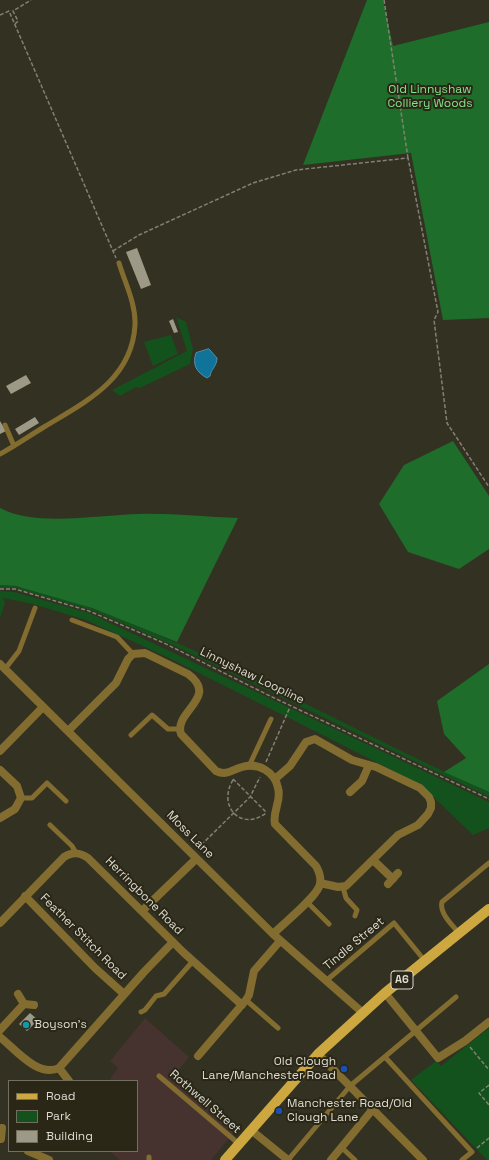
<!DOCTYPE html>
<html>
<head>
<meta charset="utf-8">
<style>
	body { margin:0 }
	#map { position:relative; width:489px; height:1160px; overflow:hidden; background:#333121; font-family:"Space Grotesk",sans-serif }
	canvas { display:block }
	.legend { position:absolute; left:8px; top:1080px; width:130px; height:72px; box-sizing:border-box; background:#2a2717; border:1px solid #726f61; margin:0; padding:5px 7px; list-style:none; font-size:12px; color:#dddbd1 }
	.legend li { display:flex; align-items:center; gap:8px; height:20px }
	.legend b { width:20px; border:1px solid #726f61 }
</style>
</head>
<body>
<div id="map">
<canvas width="489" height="1160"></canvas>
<ul class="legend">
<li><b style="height:5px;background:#cda841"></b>Road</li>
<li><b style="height:11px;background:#13521d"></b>Park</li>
<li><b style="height:11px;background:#9d9987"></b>Building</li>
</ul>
</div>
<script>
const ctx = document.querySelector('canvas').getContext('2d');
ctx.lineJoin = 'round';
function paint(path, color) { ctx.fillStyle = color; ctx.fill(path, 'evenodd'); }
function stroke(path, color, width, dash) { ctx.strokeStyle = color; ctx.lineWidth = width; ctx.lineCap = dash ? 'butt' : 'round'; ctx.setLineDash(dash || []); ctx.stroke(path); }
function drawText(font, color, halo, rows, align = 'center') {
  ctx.font = font + ' "Space Grotesk",sans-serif'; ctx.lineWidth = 4; ctx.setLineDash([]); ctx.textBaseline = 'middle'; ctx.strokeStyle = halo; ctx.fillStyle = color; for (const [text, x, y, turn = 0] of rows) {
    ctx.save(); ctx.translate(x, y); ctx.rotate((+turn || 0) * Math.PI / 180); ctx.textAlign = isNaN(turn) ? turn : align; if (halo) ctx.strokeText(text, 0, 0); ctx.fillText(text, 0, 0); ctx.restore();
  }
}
const industrial = new Path2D(`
	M145,1018L189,1057L177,1072L189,1082L188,1088L232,1125H240L211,1160H120L109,1151H137V1081H113L110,1079L118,1068L110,1061Z`);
const green = new Path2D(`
	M176,317L186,322L193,349L190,364L140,388L136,387L120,396L112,390L187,351Z
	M171,335L178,354L153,366L144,342Z
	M0,585C38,586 92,608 127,622C251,671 367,738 489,792V797L175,646L91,610L15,588H0Z
	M0,591L14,592L89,613L489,802V828L473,835L421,785L293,720L169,658L86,620L33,604L3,598L5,603L0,618Z
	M489,1028V1160H487L411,1080L436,1061L441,1066Z`);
const forest = new Path2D(`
	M367,0H383L393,46L489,22V318L443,320L411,153L303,165Z
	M453,441L489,496V549L459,569L408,552L379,504L404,465Z
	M0,508C35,527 98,515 139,514C172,513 205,517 238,518L177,642L92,608L16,586L0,585Z
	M489,664V792L444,772L466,758L444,734L437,701Z`);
const water = new Path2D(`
	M209,349L217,358C217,366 211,369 210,376L207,378C196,372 192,364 196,353Z`);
const building = new Path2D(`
	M137,248L151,285L141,289L126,252Z
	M173,319L178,332L174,333L169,321Z
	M26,375L31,383L11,394L6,386Z
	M35,417L39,423L19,435L15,429Z
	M0,421L6,431L0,434Z
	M30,1013L38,1020L27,1031L19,1024Z`);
const path = new Path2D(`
	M384,0L408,158
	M0,15L9,11L116,258
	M15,24L18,21L13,11L31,0
	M113,251L139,235L253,183L296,170L408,158L438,312L434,320L447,423L489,487
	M0,589H15L89,611L164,643L270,696L489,799
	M266,762L290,707
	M233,779L267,813
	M233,780C217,806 241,832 266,813
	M197,849L250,797L260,777
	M470,1047L489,1070
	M489,1085L479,1093L489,1105
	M477,1148L489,1138`);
const service = new Path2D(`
	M5,425L14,446
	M0,454C15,446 29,436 44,427C85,402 132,380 135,325C136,304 125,283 119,263
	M72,620L117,637L133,654
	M5,669L19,651L35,608
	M131,735L152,715L168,729H179
	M249,766L271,719
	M21,798H32L47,783L66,801
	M50,825L72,846L76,853
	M343,887L346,898L357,910L355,916
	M306,901L329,924
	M459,933C453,926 439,913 442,902L489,863
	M327,980L394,923L425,961
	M246,1000L278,1028
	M141,1012L145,1010L156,996L164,994L193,961
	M385,1057L472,1152L462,1160
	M159,1076L239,1144
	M341,1147L355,1160
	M149,1157V1160
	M288,1160L350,1086L456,997`);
const minor = new Path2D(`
	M0,664L273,934L363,1013
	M68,731L116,683L128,659L133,654L145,653L188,674C220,697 173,712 181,734L216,771C227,776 231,770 242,767C258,762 275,772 278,788C282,801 272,811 275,824L316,866C320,873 322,880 319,887C313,900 284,923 273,934
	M0,751L43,707
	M0,770L17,786L21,798L15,809L0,818
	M275,779L290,766L306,742L315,739L352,760L376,767L420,788L429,797L431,802V808L428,814L418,825L398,835L346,886L338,887L320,883
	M350,792L362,781L369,765
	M373,860L393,879
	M388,884L398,873
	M25,896L95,968L124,994
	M142,911L196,859
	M0,923L64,857C73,852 79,852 88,858L183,952L242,1005
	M385,993L438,1058L465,1041L489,1022
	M18,994L24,1004L34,1005
	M0,1030L24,1004
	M0,1037C15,1049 38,1078 59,1068L144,972L173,942
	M198,1056L246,1000L249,995L254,971L280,941
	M59,1068L69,1081
	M251,1130L288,1160
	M1,1139L2,1128
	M28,1151L49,1160
	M331,1160L373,1109`);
const tertiary = new Path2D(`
	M318,1054L423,1160`);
const primary = new Path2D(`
	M225,1160L318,1054L385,993L489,909`);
const markers = [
	[26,1025,4,"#0f9aa8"],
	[344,1069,4,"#1a4fb4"],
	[279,1111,4,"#1a4fb4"]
];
const shields = [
	[402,980,22]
];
const shieldNames = [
	["A6",402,980]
];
const parkNames = [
	["Old Linnyshaw",430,90],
	["Colliery Woods",430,104]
];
const streetNames = [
	["Linnyshaw Loopline",252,676,26],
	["Moss Lane",190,835,45],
	["Herringbone Road",144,896,45],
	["Feather Stitch Road",83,937,45],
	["Tindle Street",354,944,-40],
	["Rothwell Street",205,1102,41]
];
const poiNames = [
	["Boyson's",34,1025],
	["Old Clough",336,1062,"right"],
	["Lane/Manchester Road",336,1076,"right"],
	["Manchester Road/Old",287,1104],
	["Clough Lane",287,1118]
];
paint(industrial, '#46322f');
paint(green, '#13521d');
paint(forest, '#1e6d2a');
paint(water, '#107399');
stroke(water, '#4e92aa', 1);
paint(building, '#9d9987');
stroke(path, '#838174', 1.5, [4, 2]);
stroke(service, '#826c30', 5);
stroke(minor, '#826c30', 8);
stroke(tertiary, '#826c30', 8);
stroke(primary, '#cda841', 10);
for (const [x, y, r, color] of markers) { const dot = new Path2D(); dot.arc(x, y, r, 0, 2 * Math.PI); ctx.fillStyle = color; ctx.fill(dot); stroke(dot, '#2a2717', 1.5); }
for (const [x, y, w] of shields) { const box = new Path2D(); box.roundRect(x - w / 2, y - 9, w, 18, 3); ctx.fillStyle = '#2a2717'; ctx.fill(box); stroke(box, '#dddbd1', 1); }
drawText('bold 11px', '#dddbd1', null, shieldNames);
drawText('12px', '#81e388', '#2a2717', parkNames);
drawText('12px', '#dddbd1', '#2a2717', streetNames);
drawText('12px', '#dddbd1', '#2a2717', poiNames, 'left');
</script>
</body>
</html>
